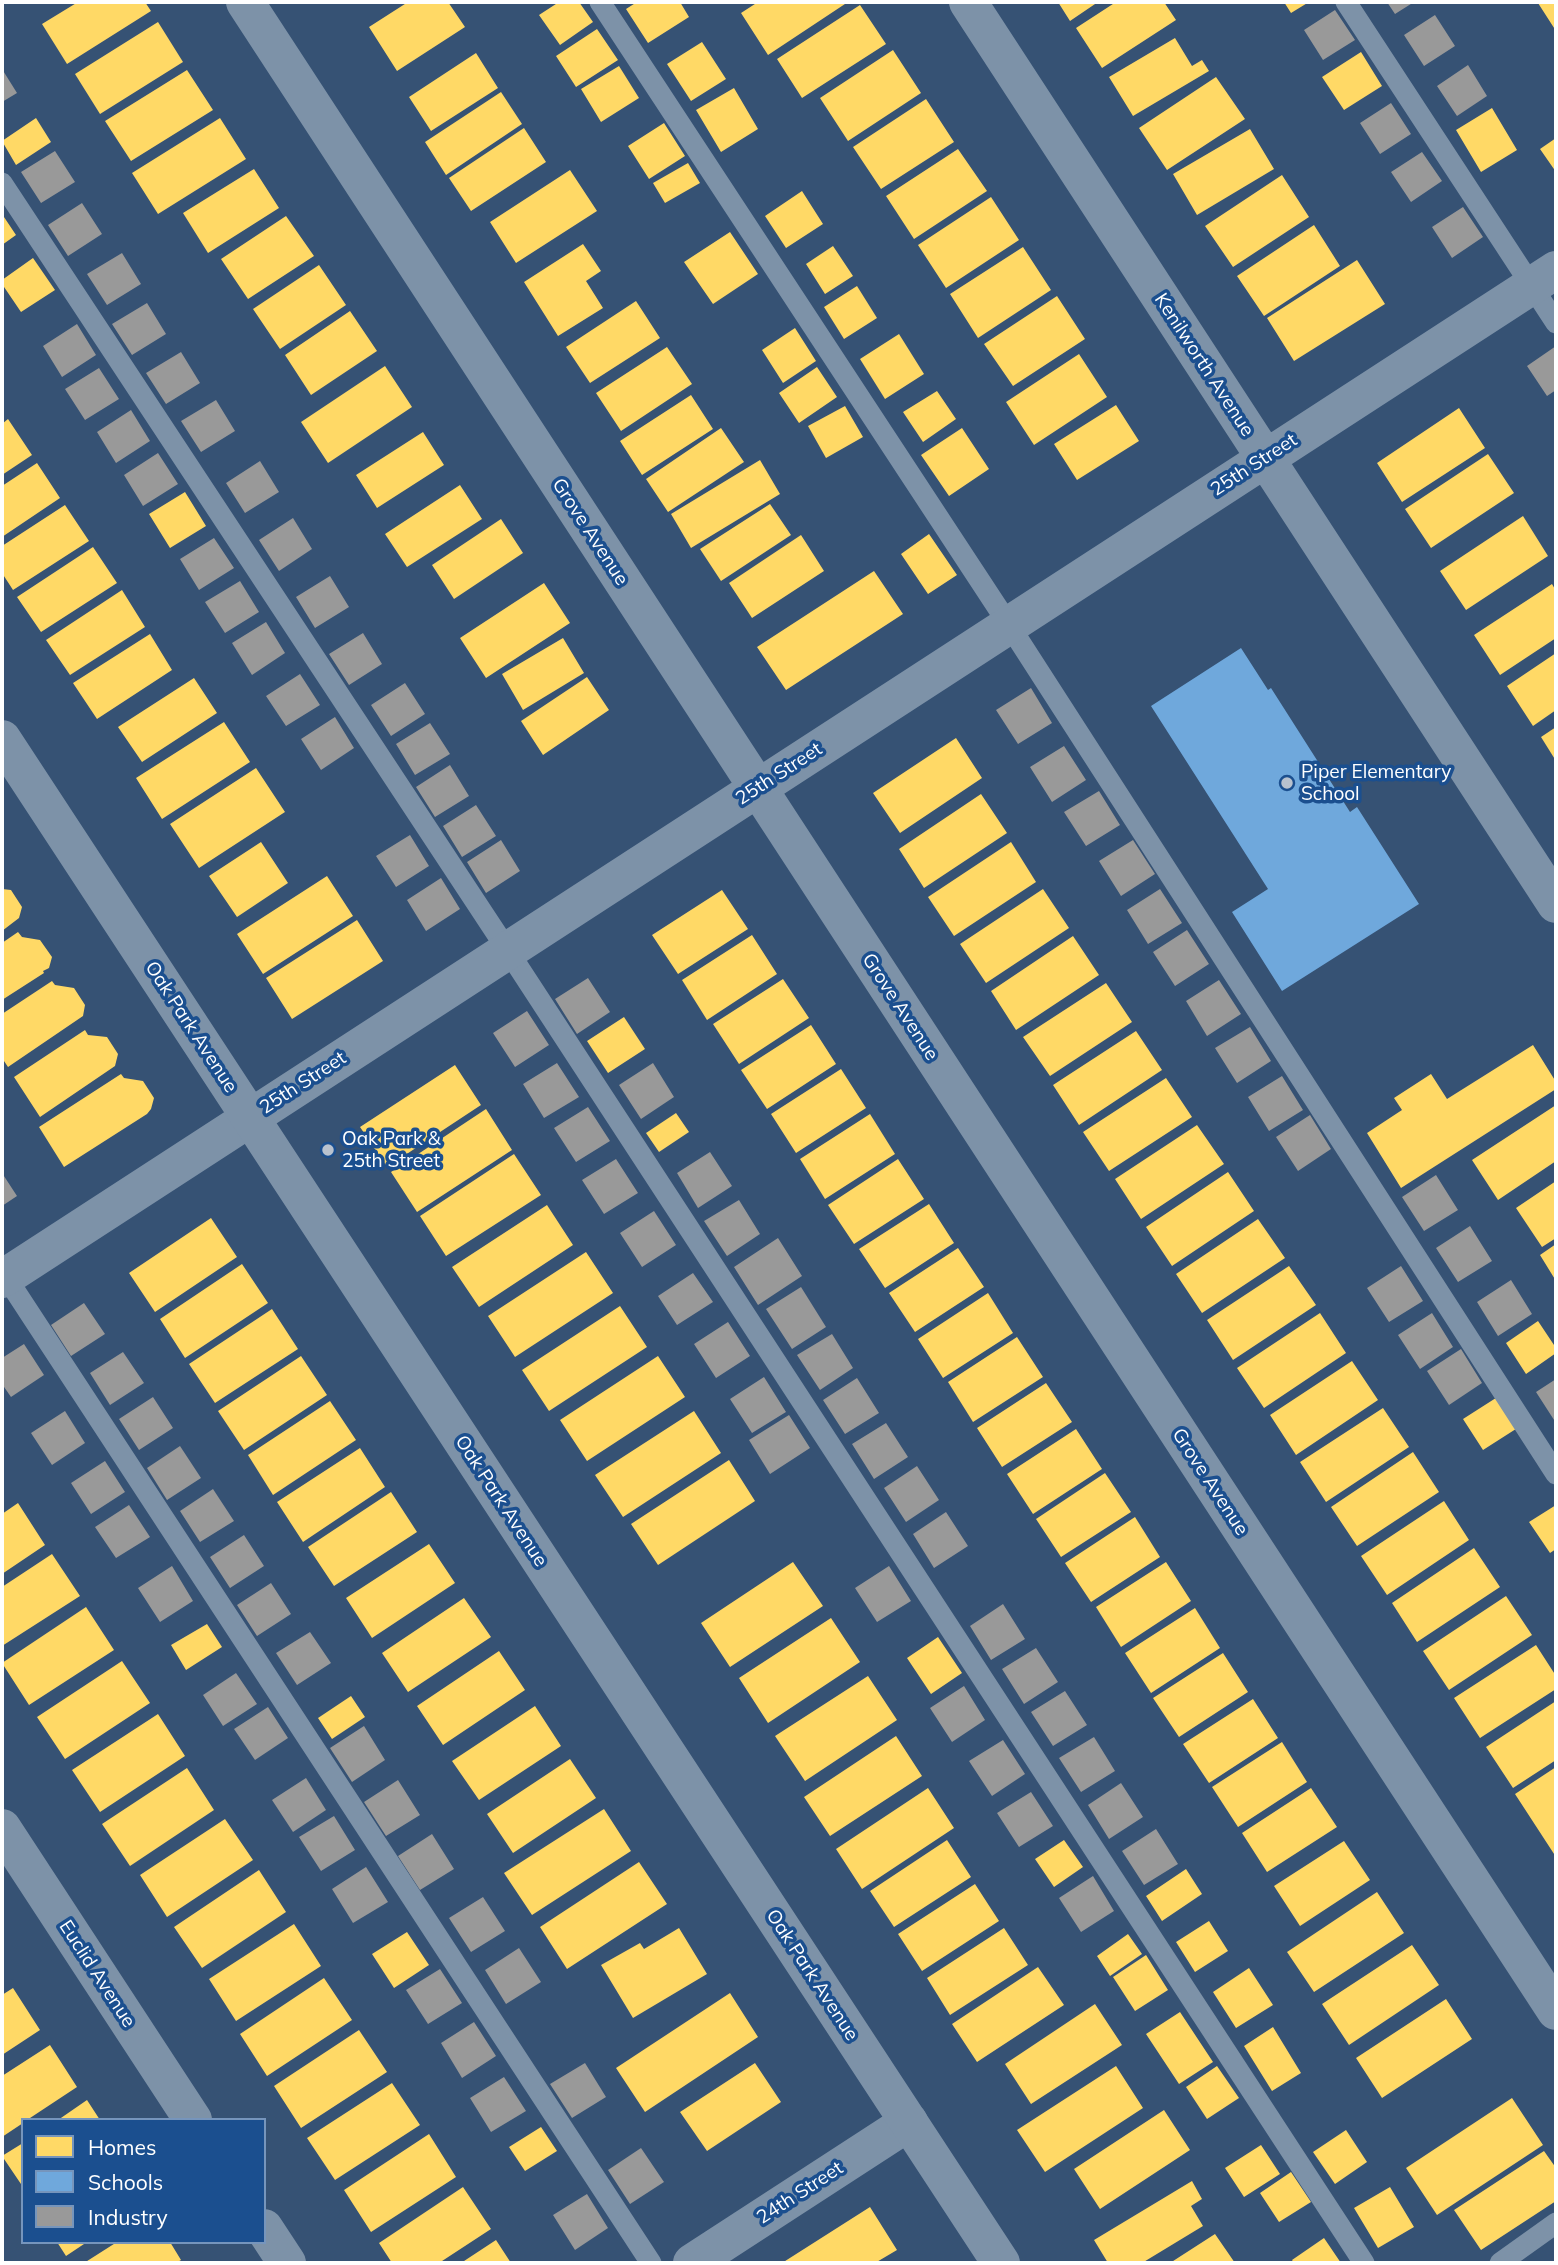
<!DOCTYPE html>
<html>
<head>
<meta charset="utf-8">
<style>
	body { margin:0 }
	#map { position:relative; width:1558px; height:2265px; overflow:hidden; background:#365274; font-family:Mulish,sans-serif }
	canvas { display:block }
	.frame { position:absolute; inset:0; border:4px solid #fff; pointer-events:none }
	.legend { position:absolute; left:21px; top:2118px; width:245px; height:126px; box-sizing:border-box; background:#1b4f8f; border:2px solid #7695bc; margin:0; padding:9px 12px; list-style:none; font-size:21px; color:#fff }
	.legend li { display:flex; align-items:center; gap:14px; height:35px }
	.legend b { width:35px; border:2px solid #7695bc }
</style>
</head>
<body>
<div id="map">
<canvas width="1558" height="2265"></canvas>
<div class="frame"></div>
<ul class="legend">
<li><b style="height:19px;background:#ffd966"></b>Homes</li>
<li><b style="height:19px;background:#6fa8dc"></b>Schools</li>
<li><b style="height:19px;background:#999"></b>Industry</li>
</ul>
</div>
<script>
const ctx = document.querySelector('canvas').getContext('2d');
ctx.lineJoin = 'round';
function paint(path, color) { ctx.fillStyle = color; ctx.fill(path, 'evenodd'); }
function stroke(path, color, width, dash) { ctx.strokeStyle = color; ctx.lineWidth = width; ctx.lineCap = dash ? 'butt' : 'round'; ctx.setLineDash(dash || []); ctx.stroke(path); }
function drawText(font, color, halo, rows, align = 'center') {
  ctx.font = font + ' Mulish,sans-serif'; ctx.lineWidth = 7; ctx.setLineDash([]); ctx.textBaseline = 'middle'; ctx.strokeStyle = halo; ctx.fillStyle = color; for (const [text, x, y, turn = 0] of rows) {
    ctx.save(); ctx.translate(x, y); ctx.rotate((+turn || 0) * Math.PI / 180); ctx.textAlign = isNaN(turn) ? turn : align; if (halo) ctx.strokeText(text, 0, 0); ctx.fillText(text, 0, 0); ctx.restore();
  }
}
const homes = new Path2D(`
	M78,2H145L151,11L67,64L42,24Z
	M408,2H448L465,27L397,71L369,27Z
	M559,2H579L593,22L560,45L539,15Z
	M637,2H680L689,17L648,43L626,9Z
	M758,2H848L768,55L741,13Z
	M1058,2H1098L1070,21Z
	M1116,2H1164L1176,20L1102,68L1076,28Z
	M1284,2H1309L1291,13Z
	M1540,2H1556V31L1538,3Z
	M860,5L886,44L802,98L777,59Z
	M158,22L183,62L100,114L75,74Z
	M597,29L618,60L576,87L556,56Z
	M1175,38L1192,66L1202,60L1209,71L1133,116L1109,77Z
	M702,42L726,79L691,101L667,64Z
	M893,50L921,93L848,141L820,98Z
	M1361,52L1382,86L1344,110L1322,77Z
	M476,53L498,88L431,131L409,97Z
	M619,66L639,98L601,122L581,89Z
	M187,70L213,110L131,161L105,121Z
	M1216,77L1245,119L1167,170L1139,128Z
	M734,88L758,129L721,152L696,110Z
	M501,92L522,124L446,175L425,142Z
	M926,99L954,142L881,189L853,147Z
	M1492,108L1517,150L1481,172L1456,130Z
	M36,118L51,142L16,165L2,141Z
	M220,118L246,159L158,214L132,173Z
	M664,123L685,156L649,179L628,146Z
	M524,128L546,162L471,211L449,178Z
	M1250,129L1274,169L1197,215L1173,174Z
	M1556,138V172L1540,149Z
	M958,149L987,191L914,239L886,196Z
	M688,163L700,183L665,203L653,183Z
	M254,169L279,208L208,253L183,213Z
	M570,170L597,211L516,263L490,222Z
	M1282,175L1309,217L1233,267L1205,226Z
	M802,191L823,224L786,248L765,216Z
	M991,197L1019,240L946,288L918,245Z
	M2,214L16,235L2,245Z
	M286,216L314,256L248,299L221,259Z
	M1314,225L1340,266L1264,316L1237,276Z
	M730,232L758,274L713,304L684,262Z
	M583,244L601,271L586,281L603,308L558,336L524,282Z
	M833,246L853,276L825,294L806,264Z
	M1023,247L1051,290L978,338L950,294Z
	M33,258L55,290L21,312L2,284V280Z
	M1357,260L1385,304L1294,361L1267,318Z
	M319,265L346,305L280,349L253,309Z
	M857,286L877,318L844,339L824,307Z
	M1057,296L1085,339L1013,386L984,344Z
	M636,301L660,338L590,383L566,347Z
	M350,311L377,351L311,395L285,355Z
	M795,328L816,361L783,383L762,350Z
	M899,334L924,374L885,399L860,359Z
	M667,347L692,384L621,431L596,393Z
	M1079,354L1107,397L1034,445L1006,402Z
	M385,366L412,407L328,463L301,422Z
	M817,367L837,397L799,423L779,393Z
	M937,391L956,419L923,442L903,412Z
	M691,395L713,429L642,475L620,441Z
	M1116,405L1139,441L1077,480L1054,444Z
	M845,406L863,437L826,458L808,426Z
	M1459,408L1485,448L1402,502L1377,463Z
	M8,419L32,455L2,475V424Z
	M721,428L744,462L668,512L646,479Z
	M962,428L989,469L949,496L921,455Z
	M423,432L444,465L377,508L356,475Z
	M1488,454L1514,493L1431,548L1405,509Z
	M760,460L780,494L691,548L671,514Z
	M37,463L60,498L2,537V486Z
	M460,485L482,519L407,567L385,534Z
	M185,492L206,526L170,548L149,514Z
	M770,504L791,535L721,581L700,549Z
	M65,505L89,541L13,590L2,573V546Z
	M1523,516L1548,556L1466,610L1440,571Z
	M501,519L523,553L454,599L432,565Z
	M929,534L957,575L928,594L901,554Z
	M801,535L824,571L752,618L729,583Z
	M93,547L117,583L41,632L17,597Z
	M874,571L903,614L786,690L757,647Z
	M544,583L570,623L486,678L460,638Z
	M1552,584L1556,591V638L1500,675L1474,635Z
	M122,590L145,627L70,675L46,640Z
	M150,634L172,670L97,719L73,683Z
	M563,638L584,673L523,710L502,674Z
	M1556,653V710L1533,726L1507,686Z
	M587,677L609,710L543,755L521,721Z
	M194,678L217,713L142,762L118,727Z
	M224,722L250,762L162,819L136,778Z
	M1556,727V761L1541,737Z
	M956,738L982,778L900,833L873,793Z
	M256,768L285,812L199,868L170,824Z
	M981,794L1007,833L924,888L899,849Z
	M261,842L288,883L237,917L209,876Z
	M1011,842L1036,882L954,936L928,897Z
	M327,876L353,916L263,974L237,934Z
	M2,889L11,890L22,907L19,918L2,931Z
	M1043,889L1069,928L986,983L960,944Z
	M722,890L748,929L678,974L652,935Z
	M357,920L383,961L292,1019L266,978Z
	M18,932L22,937L40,940L52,957L49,968L43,971L44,973L2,1000V943Z
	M752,935L777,974L707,1020L682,980Z
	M1073,936L1099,975L1016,1030L991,991Z
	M783,979L809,1018L739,1064L713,1024Z
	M52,981L55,985L74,988L85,1005L83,1016L8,1067L2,1058V1014Z
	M1106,983L1132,1022L1050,1076L1023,1037Z
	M624,1017L645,1049L608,1073L587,1041Z
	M811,1025L836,1064L767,1109L741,1070Z
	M85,1030L88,1035L107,1037L118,1054L115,1066L40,1117L14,1077Z
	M1136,1031L1162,1070L1079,1125L1053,1085Z
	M1533,1045L1556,1082V1089L1401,1188L1367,1133L1402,1110L1394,1098L1431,1074L1447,1099Z
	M455,1065L481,1105L387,1167L360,1127Z
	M841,1069L866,1108L796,1153L771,1114Z
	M121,1074L124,1078L143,1081L154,1098L151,1109L147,1114L64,1167L39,1127Z
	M1166,1078L1192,1117L1109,1171L1083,1132Z
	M1556,1105V1161L1498,1200L1472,1160Z
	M486,1109L512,1150L417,1212L391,1172Z
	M676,1113L689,1132L659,1152L646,1133Z
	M870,1114L895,1154L825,1199L800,1159Z
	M1197,1125L1224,1164L1141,1219L1115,1179Z
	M514,1154L541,1195L446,1256L420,1216Z
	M898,1159L924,1199L854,1244L828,1205Z
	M1228,1172L1254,1211L1172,1266L1146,1227Z
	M1556,1181V1238L1542,1247L1516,1208Z
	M929,1204L954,1243L885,1288L859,1249Z
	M547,1205L573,1245L479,1307L452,1267Z
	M211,1218L237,1257L155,1312L129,1273Z
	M1258,1219L1285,1258L1202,1313L1176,1274Z
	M1556,1244V1281L1540,1255Z
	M958,1248L984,1287L915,1332L889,1293Z
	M586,1252L613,1293L515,1357L488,1316Z
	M242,1264L268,1303L185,1358L160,1319Z
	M1289,1266L1316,1305L1233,1360L1207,1320Z
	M988,1293L1013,1333L943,1378L918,1339Z
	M620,1306L647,1347L549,1411L522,1370Z
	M272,1309L298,1349L215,1403L189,1364Z
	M1320,1313L1346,1353L1264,1408L1237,1368Z
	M1538,1321L1556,1348V1353L1526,1374L1506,1343Z
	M1017,1337L1043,1377L973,1422L948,1382Z
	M301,1356L327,1395L244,1450L218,1411Z
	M658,1356L685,1397L587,1461L560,1420Z
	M1352,1361L1378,1400L1296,1455L1270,1415Z
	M1046,1383L1072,1422L1002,1467L977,1428Z
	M1499,1396L1519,1427L1483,1450L1463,1419Z
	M330,1401L356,1440L273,1495L248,1455Z
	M1383,1408L1409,1447L1326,1502L1300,1462Z
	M694,1411L721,1453L623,1517L595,1475Z
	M1076,1429L1102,1469L1033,1514L1007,1474Z
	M360,1448L385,1487L303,1542L277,1502Z
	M1413,1452L1439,1492L1357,1546L1331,1507Z
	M729,1460L755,1501L658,1565L631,1524Z
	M1105,1473L1131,1512L1061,1557L1036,1519Z
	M391,1492L417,1532L334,1586L308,1547Z
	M1444,1501L1469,1540L1387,1595L1361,1556Z
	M18,1503L45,1545L2,1574V1514Z
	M1556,1505V1549L1550,1553L1529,1522Z
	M1135,1517L1160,1557L1091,1602L1065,1563Z
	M429,1544L455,1583L372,1638L346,1598Z
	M1474,1548L1500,1587L1417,1642L1392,1603Z
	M52,1554L80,1596L2,1646V1587Z
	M793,1562L823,1606L730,1667L701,1623Z
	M1166,1562L1191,1601L1121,1647L1096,1607Z
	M1506,1596L1532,1635L1449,1690L1423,1651Z
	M464,1598L491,1637L408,1692L382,1653Z
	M86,1607L114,1650L29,1705L2,1663Z
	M1195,1608L1220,1648L1151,1693L1125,1653Z
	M831,1618L860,1662L768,1723L739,1678Z
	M207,1624L222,1647L186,1670L171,1645Z
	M938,1637L962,1673L931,1694L907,1658Z
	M1536,1645L1556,1676V1689L1480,1738L1454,1698Z
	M499,1651L525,1690L443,1745L417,1706Z
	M1223,1653L1248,1692L1179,1737L1153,1698Z
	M122,1661L150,1703L65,1759L37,1717Z
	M868,1676L897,1720L805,1781L775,1736Z
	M351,1696L365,1717L332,1739L318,1718Z
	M1253,1699L1278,1738L1209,1783L1183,1744Z
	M1556,1701V1760L1513,1788L1486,1747Z
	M535,1706L561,1746L479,1800L452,1761Z
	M158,1714L185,1756L100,1812L72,1770Z
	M896,1736L922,1776L830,1836L804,1797Z
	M1282,1742L1307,1782L1238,1827L1212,1787Z
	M570,1759L596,1798L513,1853L487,1814Z
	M1556,1767V1857L1515,1794Z
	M187,1768L214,1810L130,1866L102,1824Z
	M928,1788L954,1828L862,1889L836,1849Z
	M1311,1788L1337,1827L1267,1872L1242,1833Z
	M604,1809L631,1851L532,1915L504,1873Z
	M225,1819L253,1860L167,1917L140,1875Z
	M947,1840L971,1877L894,1927L870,1891Z
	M1064,1840L1083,1867L1054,1887L1035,1859Z
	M1344,1841L1370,1880L1300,1926L1274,1886Z
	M639,1862L667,1904L567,1969L540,1927Z
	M1186,1869L1202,1894L1162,1921L1146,1896Z
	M259,1870L286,1912L202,1968L174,1927Z
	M975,1884L999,1921L922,1971L898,1934Z
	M1377,1892L1404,1933L1314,1992L1287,1952Z
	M1209,1921L1228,1951L1195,1972L1176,1942Z
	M294,1924L321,1966L236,2021L209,1979Z
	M679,1928L707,1974L633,2018L601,1965L640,1943L644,1949Z
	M1004,1928L1028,1965L950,2015L927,1978Z
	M407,1932L429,1965L394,1988L372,1954Z
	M1128,1934L1142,1954L1110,1976L1097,1956Z
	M1412,1945L1439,1985L1349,2045L1322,2004Z
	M1146,1955L1168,1990L1135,2011L1113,1977Z
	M1038,1967L1064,2005L977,2062L952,2024Z
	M1249,1968L1273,2005L1236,2028L1213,1992Z
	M324,1978L352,2020L267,2076L240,2034Z
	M13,1988L40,2030L2,2055V1995Z
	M730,1993L758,2037L645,2112L616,2068Z
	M1446,1999L1472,2039L1382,2098L1356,2058Z
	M1095,2004L1122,2045L1031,2104L1005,2064Z
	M1180,2012L1213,2062L1179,2084L1146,2034Z
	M1273,2027L1301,2073L1272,2091L1244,2046Z
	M359,2030L387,2072L301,2128L274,2086Z
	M50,2045L77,2087L27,2120H23V2123L2,2137V2076Z
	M755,2063L781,2102L707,2151L680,2112Z
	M1116,2066L1143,2108L1045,2172L1017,2130Z
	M1217,2066L1239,2098L1207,2119L1186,2087Z
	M392,2083L420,2125L335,2180L307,2138Z
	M1512,2098L1543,2145L1437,2215L1406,2168Z
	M87,2100L100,2120H58Z
	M1164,2110L1190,2150L1100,2209L1074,2169Z
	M541,2127L557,2151L525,2171L509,2147Z
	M1346,2130L1367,2162L1335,2184L1313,2152Z
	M429,2134L456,2177L371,2232L344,2190Z
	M23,2143V2187L2,2156Z
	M1261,2145L1280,2174L1244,2197L1225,2168Z
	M1544,2151L1556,2168V2201L1481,2250L1454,2210Z
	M1291,2172L1311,2202L1279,2222L1260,2193Z
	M1192,2181L1202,2199L1191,2206L1203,2226L1142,2263H1108L1094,2240Z
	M463,2187L491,2229L439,2263H392L379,2243Z
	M1390,2187L1414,2227L1378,2248L1354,2208Z
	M870,2207L897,2250L875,2263H782Z
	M1215,2234L1235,2263H1170Z
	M1324,2238L1341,2263H1294L1292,2260Z
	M496,2240L511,2263H461Z
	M57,2242H87L66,2256Z
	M117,2242H170L181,2260L176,2263H84Z`);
const schools = new Path2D(`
	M1241,648L1268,690L1271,688L1350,812L1357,807L1419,904L1282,991L1232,912L1268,889L1151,706Z`);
const industry = new Path2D(`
	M1387,2H1414L1395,14Z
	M1335,10L1355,40L1323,60L1304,30Z
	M1435,15L1455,46L1424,66L1404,35Z
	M1468,65L1487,96L1457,116L1437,86Z
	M2,69L17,93L2,102Z
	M1391,103L1411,134L1380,154L1360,123Z
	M55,151L75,182L41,203L21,172Z
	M1422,152L1442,181L1411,202L1391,172Z
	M82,203L102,234L68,256L48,225Z
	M1463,207L1483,237L1452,258L1432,227Z
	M122,253L141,284L107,305L87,274Z
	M147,303L166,334L132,355L112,324Z
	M77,324L96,355L62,377L43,346Z
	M1556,346V390L1547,396L1527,366Z
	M181,352L200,383L166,404L146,373Z
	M99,368L119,399L85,420L65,389Z
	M216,400L235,431L201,452L181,421Z
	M131,410L150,441L116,463L97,432Z
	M158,453L178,484L143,506L124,475Z
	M260,461L279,492L245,513L226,483Z
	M293,518L312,549L279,571L259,540Z
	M214,538L234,568L199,590L180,559Z
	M330,576L349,607L315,628L296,597Z
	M240,581L259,612L225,633L205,602Z
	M266,622L285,653L252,675L232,643Z
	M363,633L382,664L349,685L329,654Z
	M300,674L320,705L286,726L266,696Z
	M405,683L425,714L391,736L371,705Z
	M1031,688L1052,723L1018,744L996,710Z
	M335,717L354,748L321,770L301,739Z
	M430,723L450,754L415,775L396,744Z
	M1064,746L1086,780L1052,802L1030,767Z
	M450,765L469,796L435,817L416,787Z
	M1099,791L1120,825L1086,846L1064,812Z
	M476,805L496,836L462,857L443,826Z
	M410,835L429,866L396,887L376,856Z
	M501,840L520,871L486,893L467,862Z
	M1133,840L1155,874L1121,896L1099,861Z
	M441,878L460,909L426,931L407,900Z
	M1160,889L1182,923L1148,944L1127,910Z
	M1187,930L1209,964L1175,986L1153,952Z
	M588,978L610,1012L577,1034L555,999Z
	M1219,980L1241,1014L1207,1036L1186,1001Z
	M527,1011L549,1045L515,1067L493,1033Z
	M1250,1027L1271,1061L1237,1083L1215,1048Z
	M557,1063L579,1097L544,1118L523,1084Z
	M653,1063L674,1097L641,1119L619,1085Z
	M1282,1076L1303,1110L1269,1131L1248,1097Z
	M588,1107L610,1141L576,1162L554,1128Z
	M1310,1115L1331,1149L1298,1171L1276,1137Z
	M710,1152L732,1186L698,1208L677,1173Z
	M616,1159L638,1193L604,1214L582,1180Z
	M2,1173L17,1196L2,1206Z
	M1436,1175L1458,1210L1424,1231L1402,1197Z
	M739,1200L760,1234L727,1256L704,1221Z
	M654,1211L676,1245L642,1267L620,1233Z
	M1470,1226L1492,1261L1458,1282L1436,1248Z
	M778,1238L802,1276L758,1305L734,1267Z
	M1401,1266L1423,1301L1389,1322L1367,1288Z
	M693,1273L713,1302L677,1325L658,1296Z
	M1511,1280L1532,1314L1498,1336L1477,1302Z
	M801,1287L826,1327L792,1349L766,1309Z
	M84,1303L105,1334L71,1356L51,1325Z
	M1432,1313L1453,1347L1420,1369L1398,1335Z
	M728,1322L750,1356L716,1378L694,1344Z
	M832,1334L853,1368L820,1390L797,1355Z
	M24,1344L44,1375L11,1397L2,1384V1358Z
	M1461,1349L1482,1383L1449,1405L1427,1371Z
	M123,1352L144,1383L110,1405L90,1373Z
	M764,1377L786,1412L752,1433L730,1399Z
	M857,1378L879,1413L845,1434L823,1400Z
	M1556,1379V1423L1536,1392Z
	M153,1397L173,1428L139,1450L119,1419Z
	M65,1411L85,1443L52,1465L31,1433Z
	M789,1415L810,1448L770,1474L749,1440Z
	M886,1423L908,1457L874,1479L852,1444Z
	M180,1446L201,1478L167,1500L147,1468Z
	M105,1461L125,1492L91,1514L71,1483Z
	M917,1466L939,1500L906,1522L884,1488Z
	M213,1489L234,1521L200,1542L180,1511Z
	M129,1505L150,1537L116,1558L95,1527Z
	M946,1512L968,1546L934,1568L913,1534Z
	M244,1535L264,1566L230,1588L210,1557Z
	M172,1566L193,1601L160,1622L138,1588Z
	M889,1566L911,1601L877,1622L855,1588Z
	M271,1583L291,1614L257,1636L237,1605Z
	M1003,1604L1025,1639L991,1660L970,1626Z
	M310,1632L331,1663L297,1685L276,1653Z
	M1036,1648L1058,1682L1024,1704L1002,1669Z
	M236,1673L257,1704L223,1726L203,1695Z
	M964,1686L985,1720L952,1742L930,1708Z
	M1065,1691L1087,1725L1053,1746L1031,1712Z
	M268,1707L288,1738L255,1760L234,1729Z
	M364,1726L385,1760L352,1782L330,1748Z
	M1094,1737L1115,1771L1081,1792L1059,1758Z
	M1003,1740L1025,1774L992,1796L969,1761Z
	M306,1778L326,1810L293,1832L272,1800Z
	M398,1780L420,1815L386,1836L364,1802Z
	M1121,1783L1143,1817L1109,1839L1088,1805Z
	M1031,1792L1053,1826L1019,1847L997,1813Z
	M334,1816L355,1850L321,1871L299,1837Z
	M1156,1829L1178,1864L1144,1885L1122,1851Z
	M432,1834L454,1869L420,1890L398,1856Z
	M366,1867L388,1902L353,1923L332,1889Z
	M1093,1876L1114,1911L1081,1932L1059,1898Z
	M483,1897L505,1931L471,1952L449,1918Z
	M519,1948L541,1982L506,2004L485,1970Z
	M440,1969L462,2003L428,2024L406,1990Z
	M474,2022L496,2056L462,2078L441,2043Z
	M585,2063L606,2097L572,2118L550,2084Z
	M504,2077L526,2111L491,2132L470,2098Z
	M641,2148L664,2182L630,2204L608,2170Z
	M587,2194L608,2228L575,2250L553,2215Z`);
const service = new Path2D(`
	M600,2L1009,625L1556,1474
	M1346,2L1556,323
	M2,183L508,951L1364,2263
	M2,1271L651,2263
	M1500,2263L1556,2223`);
const minor = new Path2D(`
	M245,2L1556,2011
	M968,2L1556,904
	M2,1279L1556,270
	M2,1828L193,2120
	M264,2228L287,2263
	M692,2263L909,2122`);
const tertiary = new Path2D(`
	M2,739L1001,2263`);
const markers = [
	[1287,783,7,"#b9c2ce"],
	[328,1150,7,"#b9c2ce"]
];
const streetNames = [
	["Kenilworth Avenue",1204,365,57],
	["25th Street",1254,465,-33],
	["Grove Avenue",590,532,57],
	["25th Street",779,774,-33],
	["Grove Avenue",900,1007,57],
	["Oak Park Avenue",191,1027,57],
	["25th Street",303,1083,-33],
	["Grove Avenue",1210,1482,57],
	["Oak Park Avenue",501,1501,57],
	["Euclid Avenue",97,1974,57],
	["Oak Park Avenue",812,1975,57],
	["24th Street",800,2193,-33]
];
const poiNames = [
	["Piper Elementary",1301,772],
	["School",1301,794],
	["Oak Park &",342,1139],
	["25th Street",342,1161]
];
paint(homes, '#ffd966');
paint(schools, '#6fa8dc');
paint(industry, '#999');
stroke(service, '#7d92a8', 21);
stroke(minor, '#7d92a8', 38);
stroke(tertiary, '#7d92a8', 38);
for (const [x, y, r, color] of markers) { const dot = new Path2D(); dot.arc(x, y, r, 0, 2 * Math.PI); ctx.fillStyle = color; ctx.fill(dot); stroke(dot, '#1b4f8f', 2.5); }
drawText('19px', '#fff', '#1b4f8f', streetNames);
drawText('19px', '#fff', '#1b4f8f', poiNames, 'left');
</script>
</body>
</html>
